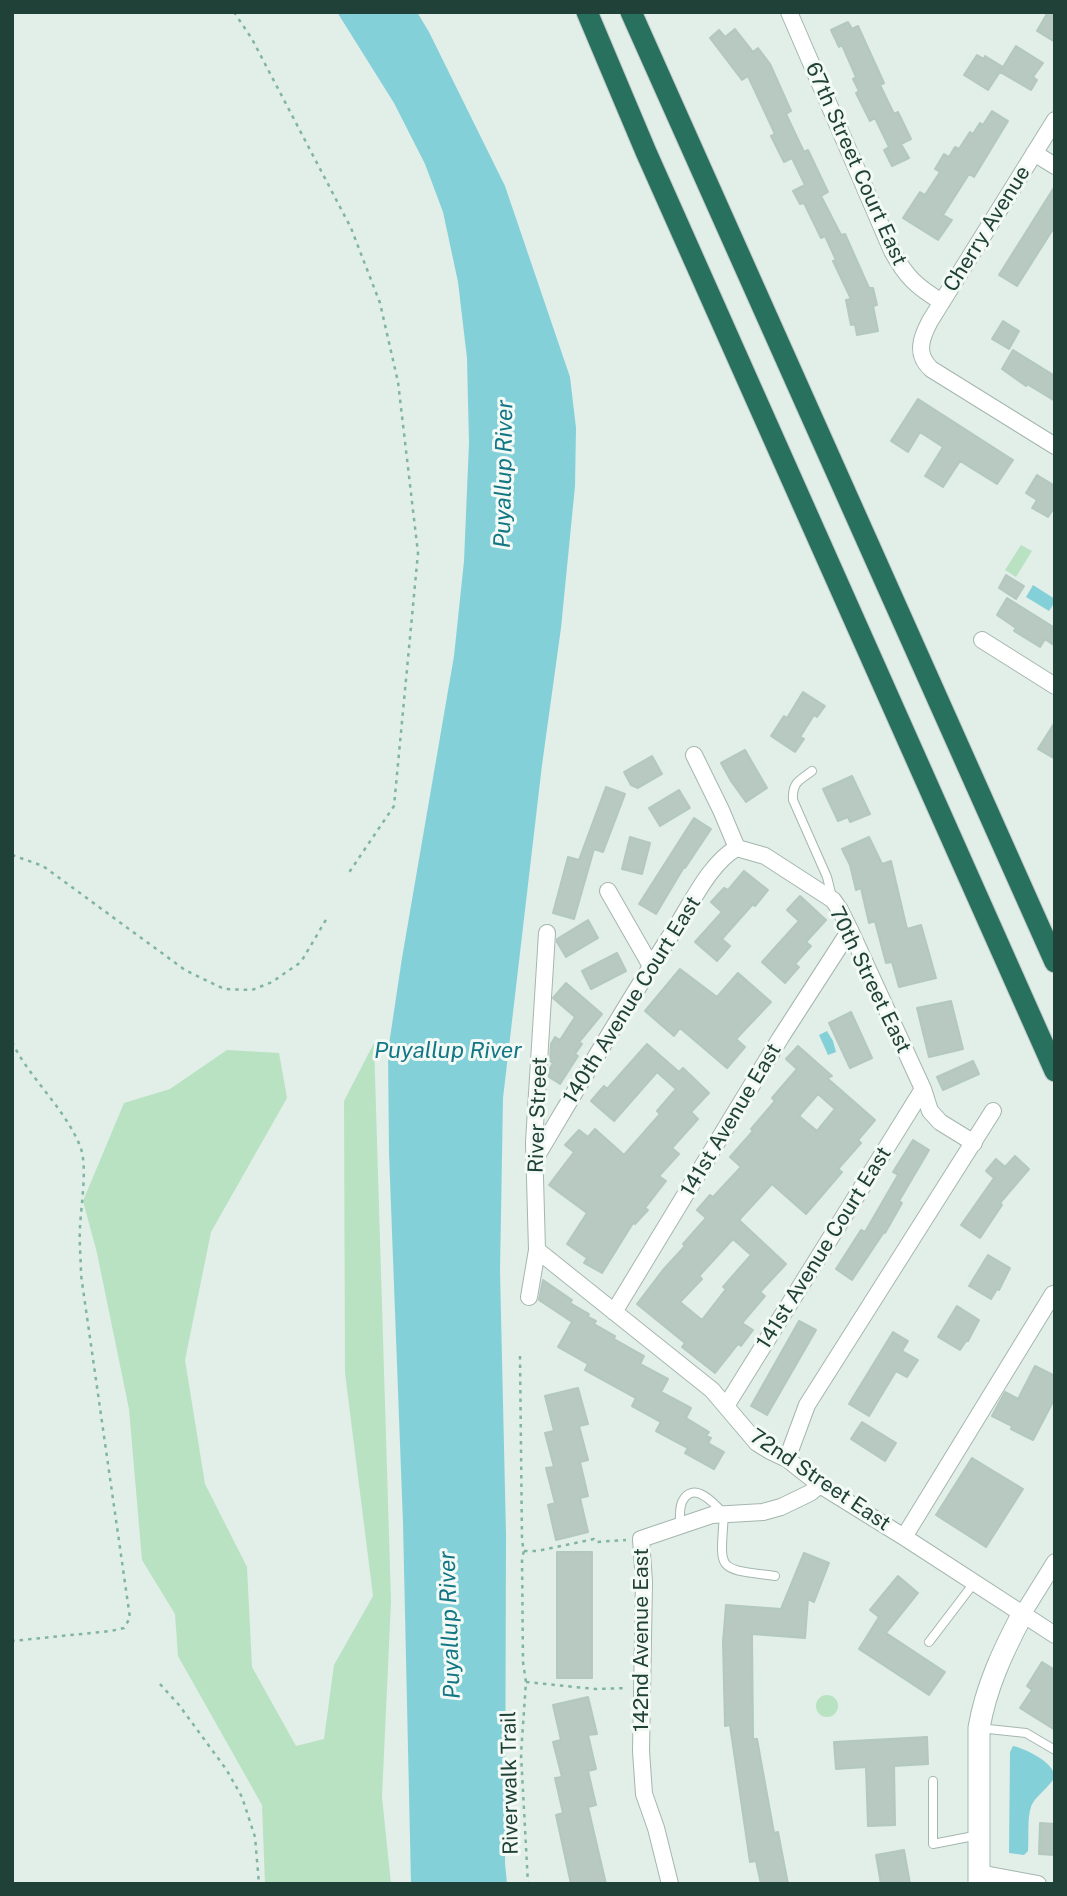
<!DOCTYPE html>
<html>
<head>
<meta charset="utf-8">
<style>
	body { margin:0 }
	#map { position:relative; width:1067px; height:1896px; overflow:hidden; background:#e2eee8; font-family:"Public Sans",sans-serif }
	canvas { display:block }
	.frame { position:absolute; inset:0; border:14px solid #204137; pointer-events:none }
</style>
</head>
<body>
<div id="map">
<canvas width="1067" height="1896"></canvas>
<div class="frame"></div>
</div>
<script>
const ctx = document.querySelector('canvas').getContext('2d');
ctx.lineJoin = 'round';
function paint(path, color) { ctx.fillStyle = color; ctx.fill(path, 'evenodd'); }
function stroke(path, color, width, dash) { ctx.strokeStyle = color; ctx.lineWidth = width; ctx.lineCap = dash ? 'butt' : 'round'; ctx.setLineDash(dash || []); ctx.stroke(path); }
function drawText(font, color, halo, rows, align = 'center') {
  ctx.font = font + ' "Public Sans",sans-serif'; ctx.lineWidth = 6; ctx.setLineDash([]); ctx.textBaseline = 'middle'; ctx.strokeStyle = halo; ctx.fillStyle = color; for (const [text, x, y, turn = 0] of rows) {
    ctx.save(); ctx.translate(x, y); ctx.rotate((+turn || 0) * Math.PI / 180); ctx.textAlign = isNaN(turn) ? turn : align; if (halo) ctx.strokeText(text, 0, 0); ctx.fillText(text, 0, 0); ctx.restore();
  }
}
const green = new Path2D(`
	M1021,545L1032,551L1016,577L1005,570Z
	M374,1043L391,1601L382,1797L391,1884H265L262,1805L178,1656L175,1614L142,1560L129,1409L97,1253L83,1201L124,1103L170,1089L227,1050L279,1053L287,1098L211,1232L185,1360L205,1484L247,1567L252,1667L296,1746L324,1739L334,1665L373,1596L345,1373L344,1101Z
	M816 1706a11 11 0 1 1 22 0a11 11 0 1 1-22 0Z`);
const water = new Path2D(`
	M337,12H417L429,32L505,186L570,377L576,428L575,486L561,628L542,765L503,1098L500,1271L506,1535L505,1863L507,1884H411L403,1523L389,1153L388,1051L402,958L454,656L464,561L469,443L467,358L458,282L443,212L425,164L394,103Z
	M1033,585L1055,599V602L1049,611L1026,597Z
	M827,1031L833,1041L836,1052L828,1055L819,1035Z
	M1013,1746C1024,1748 1056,1763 1054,1777C1053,1784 1034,1797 1031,1807C1027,1818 1029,1839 1028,1851L1024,1855L1009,1853L1010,1752Z`);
const building = new Path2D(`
	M1048,12H1055V42L1037,31Z
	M848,22L852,29L858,26L884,83L880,85L894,114L898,112L911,139L901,144L909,158L892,166L884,150L889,147L875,118L870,121L856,93L859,91L853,79L856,77L842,45L839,47L831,30Z
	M735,29L753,52L758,48L770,64L791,111L786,114L804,152L808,150L828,192L821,196L841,235L845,234L869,288H873L877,305L873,306L878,331L857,335L855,324L851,325L846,300L851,299L833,261L836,260L825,236L821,238L804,203L800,204L793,191L805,185L792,158L784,162L771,136L775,134L748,76L742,80L710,38L719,30L725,37Z
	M1016,46L1043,63L1033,77L1037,80L1031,90L1000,72Z
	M977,55L984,59L985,56L1003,67L988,90L964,75Z
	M992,111L1008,121L974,177L969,174L943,215L952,220L938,240L903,218L920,192L925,195L940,172L935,169L944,154L949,157L955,147L959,149L970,132L973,134L980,123L983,125Z
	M1055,186V226L1017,286L999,275Z
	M1003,321L1019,331L1009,349L992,339Z
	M1013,350L1055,376V401L1027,384L1026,386L1002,369Z
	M918,399L1013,460L997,484L960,461L943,487L925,476L943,447L920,432L908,452L891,441Z
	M1037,475L1055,486V506L1048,517L1032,508L1037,500L1026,493Z
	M1006,575L1024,586L1016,599L999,588Z
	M1007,598L1055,628V646L1045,639L1040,647L1014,631L1016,628L997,615Z
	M803,692L825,706L817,717L814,715L800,737L804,739L795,752L771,736L784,716L787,718Z
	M1055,722V759L1038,749Z
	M745,750L767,788L746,802L731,781L721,763Z
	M652,756L662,774L638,788L631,785L624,772Z
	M852,776L870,814L850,822L848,817L838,821L823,789Z
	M606,787L625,794L603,852L594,849L574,919L553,913L568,857L579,860Z
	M679,790L690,808L660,826L649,808Z
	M694,818L711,829L685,868L684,867L656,914L639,904Z
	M630,837L650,843L642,874L622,869Z
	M869,837L882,864L891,861L907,929L921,925L936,978L899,987L892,962L886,963L875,921L869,923L861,888L856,890L850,865L842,849Z
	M744,871L768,890L755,906L753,904L722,939L730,946L717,961L695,942L722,912L711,902L724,888L728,890Z
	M800,896L826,920L806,942L811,946L795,964L799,967L785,983L762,962L799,921L787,910Z
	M588,920L598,938L566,957L557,942V939Z
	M617,953L626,971L591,989L582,971Z
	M680,969L717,997L738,973L771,1002L736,1039L745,1047L727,1068L680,1028L674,1036L645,1011Z
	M566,983L602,1014L579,1042L582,1044L575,1054L578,1056L560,1084L549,1077V1070L553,1063L550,1061L551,1044L555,1037L560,1040L575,1017L553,998Z
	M951,1001L963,1049L929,1057L917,1008Z
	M851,1012L872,1058L850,1068L829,1023Z
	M647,1044L679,1072L683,1068L709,1093L691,1112L698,1119L672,1148L679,1154L659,1176L666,1181L645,1208L648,1210L635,1224L633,1223L602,1273L584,1263L587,1258L567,1244L587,1213L549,1185L574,1152L565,1145L579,1130L588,1137L595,1129L624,1155L660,1114L657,1111L676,1089L657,1072L614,1121L591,1101L604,1086L607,1089Z
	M798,1046L832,1076L827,1078L875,1120L858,1140L861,1143L838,1169L842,1172L806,1214L772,1184L739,1220L786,1264L760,1292L765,1296L742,1323L753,1330L741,1346L738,1344L715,1373L682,1347L685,1343L637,1304L663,1270L685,1246L683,1244L706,1218L697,1210L710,1195L713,1197L741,1167L730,1157L753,1131L751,1129L775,1101L772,1098L797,1069L786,1059ZM818,1094L835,1109L817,1131L799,1116ZM733,1239L751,1255L723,1287L726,1289L702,1320L680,1302L702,1279L699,1276Z
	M973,1061L979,1074L943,1090L937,1077Z
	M913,1140L929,1150L899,1201L902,1203L885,1233L884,1232L852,1280L836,1269L861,1230L865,1232L898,1175L893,1172Z
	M1015,1156L1029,1169L1000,1203L1002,1205L980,1238L961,1225L994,1178L986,1171L996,1159L1005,1167Z
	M988,1255L1010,1268L999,1290L997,1289L991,1299L969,1286Z
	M543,1280L572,1300L570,1303L589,1314L588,1317L596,1321L594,1324L615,1336L614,1339L644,1356L640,1364L668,1379L661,1392L691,1408L686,1418L709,1432L706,1436L711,1438L708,1443L724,1452L714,1469L685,1453L688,1448L656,1431L661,1422L632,1406L636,1398L585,1370L588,1364L558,1347L572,1322L539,1300Z
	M957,1306L979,1320L968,1341H966L960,1350L938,1337Z
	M799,1321L816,1330L767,1415L751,1406Z
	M893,1332L908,1341L902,1351L918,1360L907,1377L896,1371L869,1416L849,1404Z
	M1035,1366L1055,1376V1398L1033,1440L1011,1429L1012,1426L992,1416L1005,1392L1018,1399Z
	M578,1388L588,1424L579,1426L588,1460L580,1462L588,1496L580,1498L588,1532L556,1540L548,1505L555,1503L546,1468L554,1467L545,1433L554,1431L545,1396Z
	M862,1422L896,1443L885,1461L851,1439Z
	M972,1458L1023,1489L986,1547L936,1515Z
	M557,1552H592V1678H557Z
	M804,1553L829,1563L814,1602L808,1599L805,1638L752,1634L753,1739H757L774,1833L778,1832L788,1884H761L756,1861L750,1862L730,1725L725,1726L723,1642L726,1605L781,1609Z
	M898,1576L918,1593L886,1633L945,1672L929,1695L859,1649L879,1617L870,1610Z
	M1042,1662L1055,1670V1730L1020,1708L1032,1690L1027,1686Z
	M588,1697L597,1734L588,1735L596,1769L588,1771L596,1805L588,1807L606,1884H571L556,1815L563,1813L555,1778L562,1777L553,1742L561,1740L553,1705Z
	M927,1737L928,1764L894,1766L895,1825L868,1826L866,1767L836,1769L834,1742Z
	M1040,1823L1055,1824V1855L1039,1854Z
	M904,1850L910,1884H881L876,1855Z`);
const path = new Path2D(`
	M234,12L252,39L351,228L380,303L398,382L418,553L394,806L348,874
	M12,855L43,866L185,970L224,989L252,990L272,982L301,962L327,918
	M12,1042C30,1079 64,1107 80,1146C88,1165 81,1205 80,1227C79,1243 81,1259 81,1275L130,1618L124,1628L111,1631L12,1641
	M520,1356L522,1541L524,1551L522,1558L523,1662L526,1682L521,1754L528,1884
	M524,1551H537L594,1539L596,1542L626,1540
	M526,1682L595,1689L627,1688
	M160,1684L179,1705L226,1769L242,1797L255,1837L259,1884`);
const lane = new Path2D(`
	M812,771C799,781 792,782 793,800L827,877L832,897
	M680,1526C680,1519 679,1509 682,1502C693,1479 715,1504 724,1514C720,1573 716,1568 775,1576
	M929,1642L974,1583
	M979,1728L1026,1733L1055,1750
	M933,1781V1844L979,1835`);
const street = new Path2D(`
	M789,12L892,251C906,277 917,287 942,302
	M1055,120L930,321C921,338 915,354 931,369L1055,446
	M1034,153L1055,166
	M982,640L1055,686
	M694,755L721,810L737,848
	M737,848L765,856L833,900L840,910L850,930L923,1089L930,1111L940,1122L974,1143
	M608,891L651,966
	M535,1159C582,1080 628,1001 678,924C693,900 712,861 737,848
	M537,1250L712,1390L757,1443L770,1451L787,1459L820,1485L904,1537L1055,1635
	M529,1297L537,1250L534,1142L547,933
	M614,1312L781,1037L850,930
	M726,1406L923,1089
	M787,1459L807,1405L993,1111
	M904,1537L1053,1294
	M1022,1615L1055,1562
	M979,1873L1038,1884
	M670,1884L656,1828L644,1794L641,1751L644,1582L641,1539L712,1515L763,1512L781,1507L810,1493L820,1485`);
const secondary = new Path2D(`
	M979,1884V1728C986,1687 1003,1651 1022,1615`);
const highway = new Path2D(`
	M587,12L646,152L1055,1071
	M631,12L1055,962`);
const streetNames = [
	["67th Street Court East",856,164,66],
	["Cherry Avenue",987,229,-58],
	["70th Street East",870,980,64],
	["140th Avenue Court East",632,1000,-58],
	["River Street",538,1115,-88],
	["141st Avenue East",731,1120,-59],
	["141st Avenue Court East",824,1248,-58],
	["72nd Street East",820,1480,34],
	["142nd Avenue East",642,1640,-90],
	["Riverwalk Trail",510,1783,-91]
];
const waterNames = [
	["Puyallup River",504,474,-89],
	["Puyallup River",448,1051],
	["Puyallup River",450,1625,-92]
];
paint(green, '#b8e2c2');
paint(water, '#84d0d9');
paint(building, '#b7c9c1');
stroke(building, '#b3c8bf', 2);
stroke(lane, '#a4b7af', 10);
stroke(street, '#a4b7af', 18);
stroke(secondary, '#9fbbb0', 23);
stroke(highway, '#c1cac7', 23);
stroke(path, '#7fb5a2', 2.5, [3.5, 5]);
stroke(lane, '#fff', 8);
stroke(street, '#fff', 16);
stroke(secondary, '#fff', 21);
stroke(highway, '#28715f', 21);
drawText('21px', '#204137', '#f3faf6', streetNames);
drawText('italic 23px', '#127685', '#f3faf6', waterNames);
</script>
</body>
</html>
